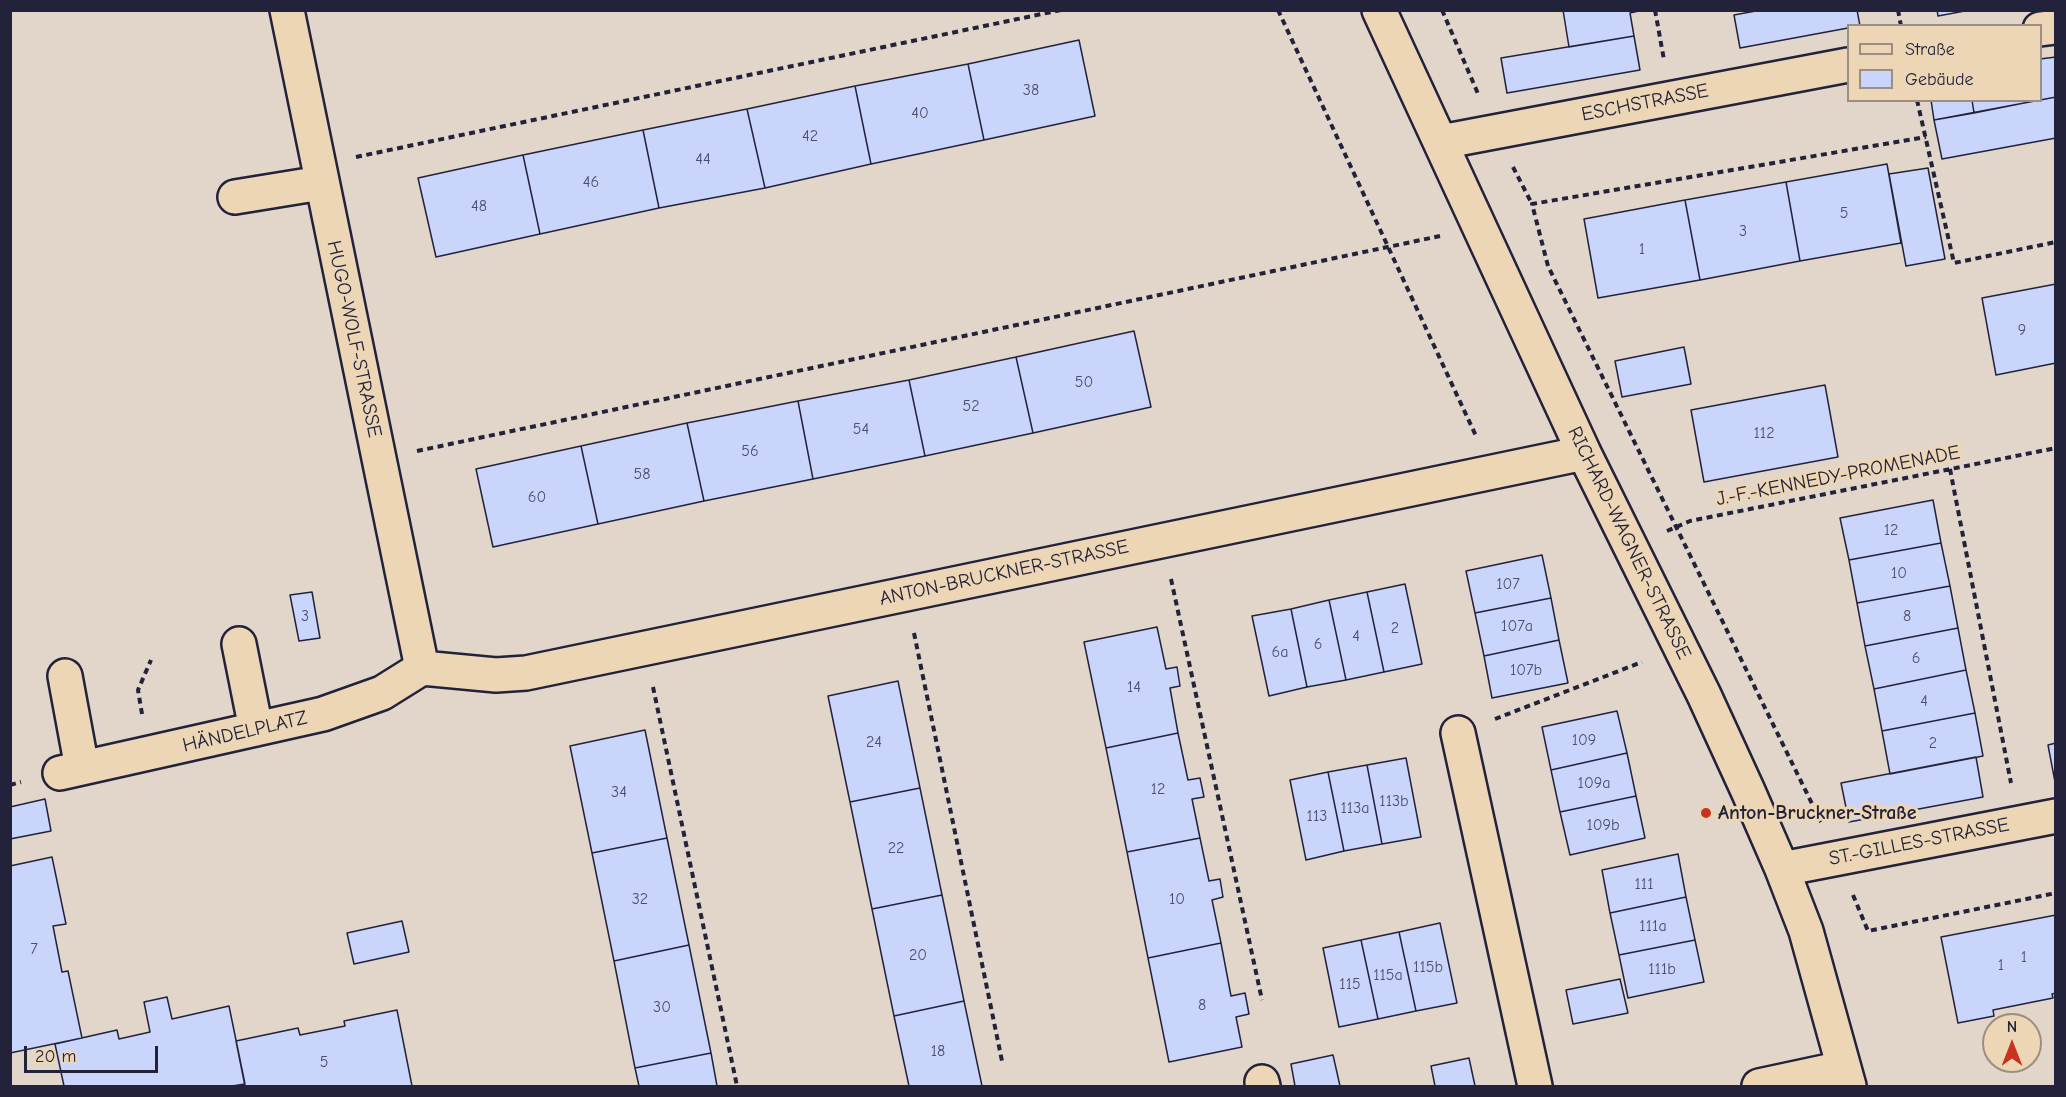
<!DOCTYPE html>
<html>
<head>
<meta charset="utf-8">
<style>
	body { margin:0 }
	#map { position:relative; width:2066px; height:1097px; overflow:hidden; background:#e2d6ca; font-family:"Comic Neue",sans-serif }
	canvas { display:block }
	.frame { position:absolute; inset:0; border:12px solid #22223b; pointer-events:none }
	.legend { position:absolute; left:1847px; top:24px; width:195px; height:78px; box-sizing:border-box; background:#ecd6b5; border:2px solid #9b8e84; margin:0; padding:8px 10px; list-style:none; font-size:18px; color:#22223b }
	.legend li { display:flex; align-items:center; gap:12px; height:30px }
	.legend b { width:30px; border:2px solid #9b8e84 }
	.north { position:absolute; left:1982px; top:1013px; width:60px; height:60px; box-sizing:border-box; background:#ecd6b5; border:2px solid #9b8e84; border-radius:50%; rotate:0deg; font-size:16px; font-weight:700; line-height:24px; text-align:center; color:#22223b }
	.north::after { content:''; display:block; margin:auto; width:21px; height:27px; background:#c8321e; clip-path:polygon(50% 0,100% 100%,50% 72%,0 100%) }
	.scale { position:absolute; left:24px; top:1046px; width:134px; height:27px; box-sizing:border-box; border:3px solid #22223b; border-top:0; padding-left:8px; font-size:18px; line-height:21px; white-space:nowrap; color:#22223b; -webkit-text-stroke:4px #ecd6b5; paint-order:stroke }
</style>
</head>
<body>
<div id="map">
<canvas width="2066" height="1097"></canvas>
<div class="frame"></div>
<ul class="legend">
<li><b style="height:8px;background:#ecd6b5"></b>Straße</li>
<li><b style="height:16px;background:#cad5fc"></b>Gebäude</li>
</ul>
<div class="north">N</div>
<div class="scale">20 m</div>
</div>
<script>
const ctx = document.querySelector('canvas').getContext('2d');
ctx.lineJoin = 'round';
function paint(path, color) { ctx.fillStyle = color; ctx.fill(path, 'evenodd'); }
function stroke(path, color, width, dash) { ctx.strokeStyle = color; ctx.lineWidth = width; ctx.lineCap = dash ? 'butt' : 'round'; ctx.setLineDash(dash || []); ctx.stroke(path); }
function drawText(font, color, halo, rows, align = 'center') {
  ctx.font = font + ' "Comic Neue",sans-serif'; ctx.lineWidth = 6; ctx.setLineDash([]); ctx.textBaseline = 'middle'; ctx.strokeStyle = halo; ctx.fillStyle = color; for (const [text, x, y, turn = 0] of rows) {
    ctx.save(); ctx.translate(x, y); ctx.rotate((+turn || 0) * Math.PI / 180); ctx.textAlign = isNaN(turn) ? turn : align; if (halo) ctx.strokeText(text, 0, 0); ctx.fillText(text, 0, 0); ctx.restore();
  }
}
const building = new Path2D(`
	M1563,10H1643L1630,13L1634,36L1569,47Z
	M1761,10H1857L1860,26H1848V28L1740,48L1734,15Z
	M1937,10H1970L1938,16Z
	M1634,36L1640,70L1507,93L1501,58Z
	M1079,40L1095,116L984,140L968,64Z
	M2056,57V97L2040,100V59Z
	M968,64L984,140L871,164L855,86Z
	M855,86L871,164L765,188L747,109Z
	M2056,97V138L1942,159L1934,120Z
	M1931,100H1972L1974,113L1934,120Z
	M1972,100H2039L1974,113Z
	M747,109L765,188L659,208L643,130Z
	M643,130L659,208L540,234L523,155Z
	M523,155L540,234L436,257L418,178Z
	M1887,164L1901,243L1800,261L1786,182Z
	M1928,168L1945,259L1906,266L1889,174Z
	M1786,182L1800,261L1700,280L1685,200Z
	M1685,200L1700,280L1598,298L1584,219Z
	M2056,284V363L1996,375L1982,298Z
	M1134,331L1151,407L1033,433L1016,357Z
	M1684,347L1691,384L1622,397L1615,361Z
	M1016,357L1033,433L925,456L909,380Z
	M909,380L925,456L813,479L798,401Z
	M1825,385L1838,457L1704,482L1691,410Z
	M798,401L813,479L704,501L687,423Z
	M687,423L704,501L598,524L581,446Z
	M581,446L598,524L493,547L476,469Z
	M1933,500L1941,543L1849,560L1840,518Z
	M1941,543L1950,586L1857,603L1849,560Z
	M1542,555L1551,598L1475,613L1466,571Z
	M1405,584L1422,664L1384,672L1367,592Z
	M1950,586L1958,628L1865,646L1857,603Z
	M312,592L320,638L299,641L290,595Z
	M1367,592L1384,672L1346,680L1329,600Z
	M1551,598L1559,640L1484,656L1475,613Z
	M1329,600L1346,680L1307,687L1291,609Z
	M1291,609L1307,687L1269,696L1252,616Z
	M1157,627L1166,669L1177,667L1180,686L1170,688L1178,733L1106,748L1084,642Z
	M1958,628L1966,670L1874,689L1865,646Z
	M1559,640L1568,683L1492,698L1484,656Z
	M1966,670L1975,713L1882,731L1874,689Z
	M898,681L920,788L850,802L828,696Z
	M1617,711L1627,753L1551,770L1542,727Z
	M1975,713L1983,756L1890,774L1882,731Z
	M645,730L667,838L592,853L570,746Z
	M1178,733L1188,780L1200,778L1204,797L1192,799L1200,838L1127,852L1106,748Z
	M2056,743V782H2055L2048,745Z
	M1627,753L1636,796L1560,812L1551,770Z
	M1976,757L1983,797L1849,822L1841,783Z
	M1406,758L1421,837L1382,844L1367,765Z
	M1367,765L1382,844L1344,851L1328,772Z
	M1328,772L1344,851L1306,860L1290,780Z
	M920,788L942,895L872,909L850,802Z
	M1636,796L1645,838L1570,855L1560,812Z
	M45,799L51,831L10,839V807Z
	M667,838L689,945L614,961L592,853Z
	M1200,838L1209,881L1220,879L1223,897L1212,900L1221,943L1148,958L1127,852Z
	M1678,854L1686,897L1610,913L1602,870Z
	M52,857L66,924L53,926L62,972L68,971L82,1038L10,1053V866Z
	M942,895L964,1001L894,1016L872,909Z
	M1686,897L1695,940L1619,955L1610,913Z
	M2056,915V993L2052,994L2053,998L1993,1010L1994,1016L1958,1023L1941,937Z
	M402,921L409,952L354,964L347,933Z
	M1440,923L1457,1003L1416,1011L1399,932Z
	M1399,932L1416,1011L1378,1019L1361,940Z
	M1361,940L1378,1019L1339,1027L1323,948Z
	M1695,940L1704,982L1628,998L1619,955Z
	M1221,943L1231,996L1245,993L1249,1014L1236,1017L1242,1047L1169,1062L1148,958Z
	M689,945L711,1053L635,1068L614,961Z
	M1620,979L1628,1013L1573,1024L1566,990Z
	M167,997L172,1019L229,1006L245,1084L232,1086H64L55,1044L117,1030L119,1039L150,1032L144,1002Z
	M964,1001L982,1086H909L894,1016Z
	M397,1010L412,1086H245L236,1041L298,1028L300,1035L345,1026L344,1021Z
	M711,1053L717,1086H639L635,1068Z
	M1333,1055L1340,1086H1295L1291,1064Z
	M1469,1058L1475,1086H1435L1431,1066Z`);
const path = new Path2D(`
	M1278,10L1476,436
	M1442,10L1479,96
	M1655,10L1664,60
	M1898,10L1901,26
	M1917,100L1954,263L2056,242
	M356,157L1061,10
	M1513,167L1532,204
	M417,451L1440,236
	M1950,469L2011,783
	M1667,531L1690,521L2056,448
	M1171,579L1262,1000
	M914,633L1002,1061
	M653,687L737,1086
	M142,714L138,690L151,660
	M1495,719L1642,662
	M10,785L21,782
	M1821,822L1548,266L1532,204L1926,137
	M1853,895L1868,931L2056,893`);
const minor = new Path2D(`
	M287,10L422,668
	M1379,10L1584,453L1704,695L1748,791L1782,869L1806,931L1849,1086
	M2040,29L2056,27
	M1441,142L1848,65
	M235,197L321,183
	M239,644L256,729
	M422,668L496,675L526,673L1584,453
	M65,676L82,768
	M1458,733L1535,1086
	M60,773L323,714L382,693L422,668
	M1782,869L2056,816
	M1262,1082L1263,1086
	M1759,1086L1843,1068`);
const markers = [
	[1706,813,6,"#c8321e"]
];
const numberNames = [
	["38",1031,90],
	["40",920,113],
	["42",810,136],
	["44",703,159],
	["46",591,182],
	["48",479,206],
	["5",1844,213],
	["3",1743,231],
	["1",1642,249],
	["9",2022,330],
	["50",1084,382],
	["52",971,406],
	["54",861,429],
	["112",1764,433],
	["56",750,451],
	["58",642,474],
	["60",537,497],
	["12",1891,530],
	["10",1899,573],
	["107",1508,584],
	["3",305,616],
	["8",1907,616],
	["107a",1517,626],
	["2",1395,628],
	["4",1356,636],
	["6",1318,644],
	["6a",1280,652],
	["6",1916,658],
	["107b",1526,670],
	["14",1134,687],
	["4",1924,701],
	["109",1584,740],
	["24",874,742],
	["2",1933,743],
	["109a",1594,783],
	["12",1158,789],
	["34",619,792],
	["113b",1394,801],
	["113a",1355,808],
	["113",1317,816],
	["109b",1603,825],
	["22",896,848],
	["111",1644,884],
	["32",640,899],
	["10",1177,899],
	["111a",1653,926],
	["7",34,949],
	["20",918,955],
	["1",2024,957],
	["1",2001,965],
	["115b",1428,967],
	["111b",1662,969],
	["115a",1388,975],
	["115",1350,984],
	["8",1202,1005],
	["30",662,1007],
	["18",938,1051],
	["5",324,1062]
];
const streetNames = [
	["ESCHSTRASSE",1645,103,-11],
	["HUGO-WOLF-STRASSE",354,339,78],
	["J.-F.-KENNEDY-PROMENADE",1838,476,-11],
	["RICHARD-WAGNER-STRASSE",1629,543,64],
	["ANTON-BRUCKNER-STRASSE",1004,573,-12],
	["HÄNDELPLATZ",245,732,-13],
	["ST.-GILLES-STRASSE",1919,842,-11]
];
const poiNames = [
	["Anton-Bruckner-Straße",1718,813]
];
paint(building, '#cad5fc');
stroke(building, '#22223b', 1.5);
stroke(minor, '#22223b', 38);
stroke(path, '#22223b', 4, [6, 4.5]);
stroke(minor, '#ecd6b5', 33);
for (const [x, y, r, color] of markers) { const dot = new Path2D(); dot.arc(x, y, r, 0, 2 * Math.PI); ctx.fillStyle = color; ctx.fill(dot); stroke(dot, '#ecd6b5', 2); }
drawText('16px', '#4c4f6b', null, numberNames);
drawText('20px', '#22223b', '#ecd6b5', streetNames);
drawText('bold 20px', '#22223b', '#ecd6b5', poiNames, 'left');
</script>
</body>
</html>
